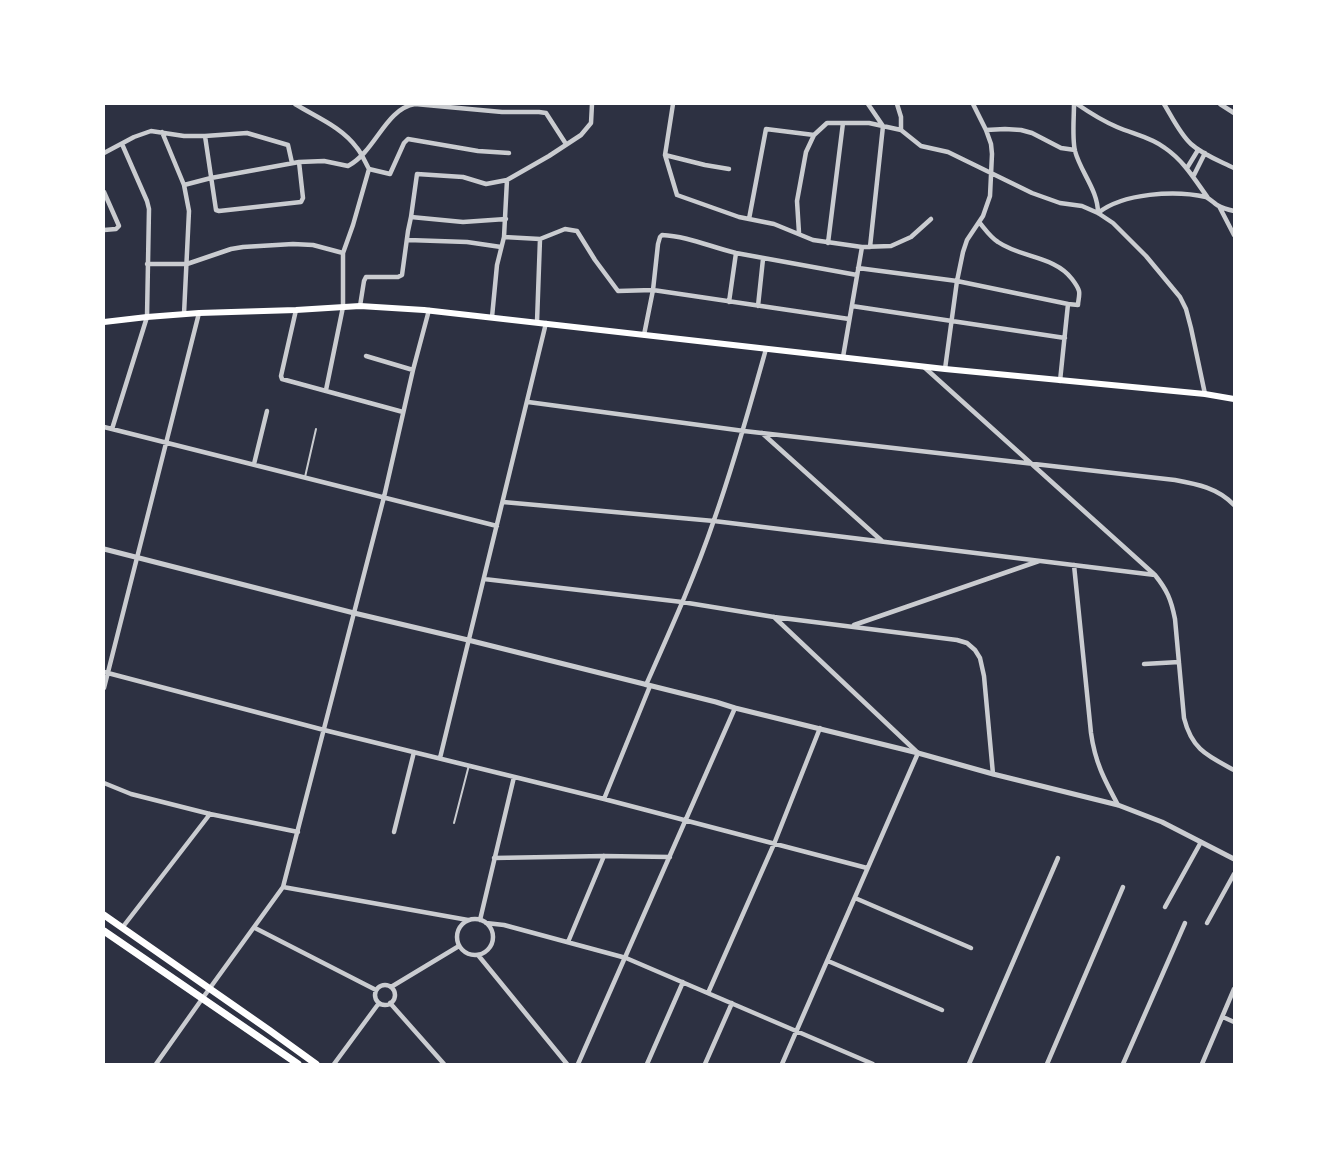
<!DOCTYPE html>
<html>
<head>
<meta charset="utf-8">
<style>
	body { margin:0 }
	#map { position:relative; width:1338px; height:1168px; overflow:hidden; background:#2d3142; font-family:Barlow,sans-serif }
	canvas { display:block }
	.frame { position:absolute; inset:0; border:105px solid #fff; pointer-events:none }
</style>
</head>
<body>
<div id="map">
<canvas width="1338" height="1168"></canvas>
<div class="frame"></div>
</div>
<script>
const ctx = document.querySelector('canvas').getContext('2d');
ctx.lineJoin = 'round';
function stroke(path, color, width, dash) { ctx.strokeStyle = color; ctx.lineWidth = width; ctx.lineCap = dash ? 'butt' : 'round'; ctx.setLineDash(dash || []); ctx.stroke(path); }
const service = new Path2D(`
	M305,477L316,429
	M454,823L469,765`);
const minor = new Path2D(`
	M295,104C316,117 342,127 357,148C362,154 365,162 369,169L353,225L343,253V307L326,390
	M673,104L665,155L677,195L739,217L774,224L813,240L862,247L891,246L911,237L931,219
	M868,104L883,126L870,247
	M897,104L901,117V130
	M1074,104C1074,118 1072,138 1075,151C1081,173 1098,190 1098,213
	M1077,104C1090,113 1103,121 1117,127C1133,134 1151,137 1165,148C1184,161 1195,180 1208,198
	M1164,104C1172,117 1180,134 1191,144C1203,155 1220,161 1234,168
	M1220,104L1234,113
	M986,130L1005,129L1021,130L1032,133L1061,148L1075,150
	M162,132L184,185L189,211L184,314
	M205,136L216,210L219,211L301,202L303,198L299,162
	M104,153L134,137L151,131L184,136H205L247,133L288,145L292,163
	M665,155L705,165L729,169
	M1187,168L1198,150
	M369,169L390,174L404,143L408,139L478,151L509,153
	M1193,177L1205,153
	M184,185L211,178L299,162L324,161L348,166C376,151 385,109 415,104L502,112H539L546,113L566,144
	M104,192L119,226L116,229L104,230
	M1219,206L1234,235
	M1098,213C1123,193 1175,190 1206,197C1210,199 1213,202 1217,205C1222,208 1229,210 1234,211
	M411,217L417,174L463,177L486,184L507,180L549,156L581,135L591,123L592,104
	M749,219L766,129L814,135
	M979,222C985,229 990,237 998,242C1021,258 1055,256 1072,279C1075,283 1078,287 1079,291C1080,295 1078,301 1078,305L1068,304L1060,381
	M799,233L797,201L806,152L814,135L827,123H869L901,130L921,146L948,152L1032,193L1060,203L1082,206L1098,213L1113,223L1146,256L1180,297L1186,309L1191,328L1205,394
	M504,237L540,239L565,229L577,231L595,260L618,291L653,290L849,319
	M408,240L467,242L501,247
	M828,243L843,123
	M147,264H187L231,249L243,247L293,244L313,245L343,253
	M858,268L957,281L1068,304
	M729,302L736,253
	M360,306L364,281L366,277H398L402,275L408,231L411,217L463,222L506,219
	M758,306L763,259
	M852,306L1065,338
	M296,310L281,376L282,379L403,412
	M492,317L497,265L504,237L507,180
	M537,322L540,239
	M644,335L653,290L658,244L660,237L662,235C687,236 711,247 736,253L857,275
	M366,356L413,370
	M843,357L862,247
	M924,367L1155,575C1167,590 1171,599 1175,619L1184,718C1192,750 1208,756 1234,770
	M945,369L957,281L963,252L967,240L983,216L990,196L992,154L991,144L986,130L973,104
	M528,402L744,431L1175,480C1197,484 1218,488 1234,505
	M104,427L497,526
	M112,429L147,317L149,209L147,201L122,144
	M762,433L882,541
	M254,464L267,411
	M503,502L714,521L1155,575
	M1074,565L1091,733C1095,762 1104,779 1118,805
	M484,579L682,602L774,617L957,640L967,643L975,650L980,658L984,676L993,774
	M774,617L918,753L782,1064
	M854,625L1039,561
	M1144,664L1179,662
	M104,672L324,730L604,799L867,868
	M646,685C670,631 695,576 714,520C734,464 750,406 766,349
	M104,688L199,313
	M440,758L546,323
	M104,783L131,794L210,814L298,832
	M604,799L650,686
	M394,832L414,752
	M494,858L604,856L670,857
	M283,887L468,920
	M855,898L971,948
	M1165,907L1201,842
	M457 937a18 18 0 1 1 36 0a18 18 0 1 1-36 0Z
	M480,920L514,777
	M486,923L504,925L626,958L873,1064
	M1207,923L1234,874
	M122,928L210,814
	M255,928L376,990
	M568,942L604,856
	M478,955L567,1064
	M828,961L942,1010
	M375 995a10 10 0 1 1 20 0a10 10 0 1 1-20 0Z
	M391,987L459,946
	M708,993L774,844L820,728
	M390,1003L444,1064
	M1223,1017L1234,1022
	M156,1064L202,999L283,887L384,497L413,370L429,310
	M334,1064L379,1003
	M578,1064C631,946 682,827 735,708
	M647,1064L683,982
	M705,1064L732,1003
	M969,1064L1058,858
	M1047,1064L1123,887
	M1123,1064L1185,923
	M1202,1064L1234,989`);
const tertiary = new Path2D(`
	M104,549L354,613L468,640L716,702L735,708L918,753L993,774L1118,805L1162,822L1234,859`);
const secondary = new Path2D(`
	M104,322L147,317L199,313L296,310L360,306L424,310L945,369L1205,394L1234,399`);
const trunk = new Path2D(`
	M104,915L269,1030L316,1064
	M104,931L298,1064`);
stroke(service, '#caccd0', 2);
stroke(minor, '#caccd0', 4.5);
stroke(tertiary, '#caccd0', 5);
stroke(secondary, '#fff', 6);
stroke(trunk, '#fff', 7);
</script>
</body>
</html>
